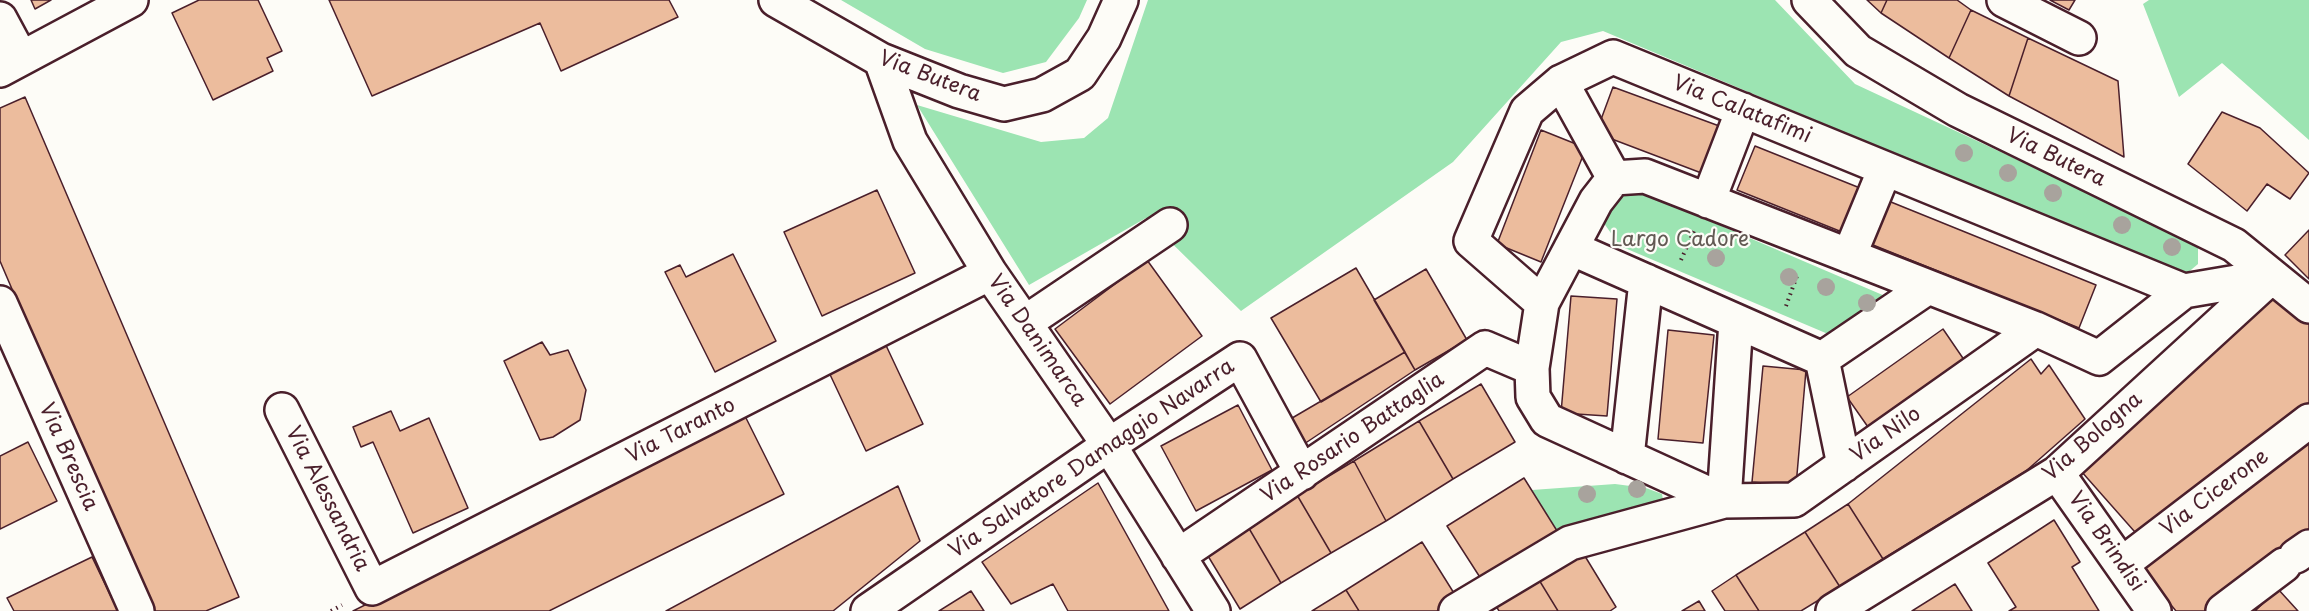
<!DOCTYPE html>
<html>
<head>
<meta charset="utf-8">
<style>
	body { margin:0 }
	canvas { display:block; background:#fdfcf7 }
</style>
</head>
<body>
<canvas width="2309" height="611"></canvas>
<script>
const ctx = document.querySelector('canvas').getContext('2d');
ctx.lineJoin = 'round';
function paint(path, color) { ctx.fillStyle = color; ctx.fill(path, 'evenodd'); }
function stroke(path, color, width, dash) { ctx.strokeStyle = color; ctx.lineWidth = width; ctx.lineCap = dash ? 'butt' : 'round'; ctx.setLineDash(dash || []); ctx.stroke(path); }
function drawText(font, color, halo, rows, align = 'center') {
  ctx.font = font + ' "Playpen Sans",sans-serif'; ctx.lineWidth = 4.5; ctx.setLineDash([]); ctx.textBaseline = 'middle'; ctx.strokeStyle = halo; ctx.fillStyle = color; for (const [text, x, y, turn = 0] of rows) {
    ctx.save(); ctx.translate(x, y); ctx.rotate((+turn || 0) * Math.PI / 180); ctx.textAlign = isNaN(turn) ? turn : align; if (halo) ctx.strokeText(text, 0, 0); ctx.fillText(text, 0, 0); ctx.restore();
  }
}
const green = new Path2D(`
	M841,0H1087L1079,18L1046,62L1003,73L925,49Z
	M1148,0H1775L1855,84L2198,244V264L2185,275L1603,31L1561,42L1453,162L1241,311L1146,218L1029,285L917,105L1041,142L1084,138L1108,118Z
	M2149,0H2309V140L2222,63L2179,97L2143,4Z
	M1642,192L1885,296L1857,325L1828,334L1620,246L1601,219L1615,195Z
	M1615,484L1646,488L1662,494L1664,505L1559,534L1532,490Z`);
const building = new Path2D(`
	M31,0H51L35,9Z
	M199,0H258L282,51L267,58L273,71L213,100L172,13Z
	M329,0H669L678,17L561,71L540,23L372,96Z
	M1867,0H1887L1881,13Z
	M1887,0H1957L1971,10L1949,58L1881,13Z
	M2050,0H2075L2069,10Z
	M1971,10L2028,38L2009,96L1949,58Z
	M2028,38L2118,81L2124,157L2009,96Z
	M1613,87L1722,127L1704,174L1596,133Z
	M25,97L239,597L206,611H150L0,261V108Z
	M2222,112L2260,128L2309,173L2290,199L2267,184L2247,211L2188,164Z
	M1541,130L1586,148L1541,262L1497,244Z
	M1755,146L1860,188L1842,232L1737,190Z
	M877,190L915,273L822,316L784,232Z
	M1886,200L2096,285L2079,328L1868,243Z
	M2309,230V279L2285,255Z
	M733,254L776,341L715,372L665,272L680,265L686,277Z
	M1147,260L1202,336L1110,404L1055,329Z
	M1356,268L1405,352L1321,402L1271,318Z
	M1426,269L1467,340L1415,370L1374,300Z
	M2278,293L2309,320V412L2142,540L2081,471Z
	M1571,296L1617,299L1607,416L1561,413Z
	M1943,329L1971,370L1875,437L1847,397Z
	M1668,330L1714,335L1703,443L1658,439Z
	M883,339L923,424L866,451L826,366Z
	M542,342L550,355L568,350L586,390L580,420L553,437L540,440L504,361Z
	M1405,352L1415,370L1304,444L1287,421Z
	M2031,359L2041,374L2049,365L2085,419L2026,471L1883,559L1848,504Z
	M1763,366L1806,370L1796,486L1752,482Z
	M1481,384L1515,442L1453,479L1419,421Z
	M1238,405L1272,470L1196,511L1161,446Z
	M391,411L400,431L429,418L468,508L413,533L373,442L361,447L353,427Z
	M745,416L784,494L549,611H353Z
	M1419,421L1453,479L1386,521L1354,461Z
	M2309,432V533L2205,611H2176L2139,566Z
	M28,442L57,501L0,529V456Z
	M1354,461L1386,521L1331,553L1297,495Z
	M1524,478L1559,534L1483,582L1447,526Z
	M1098,483L1169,611H1068L1053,584L1011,604L982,562Z
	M898,486L920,541L833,611H666Z
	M1297,495L1331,553L1281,583L1247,525Z
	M1848,504L1883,559L1840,587L1805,532Z
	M2054,520L2080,562L2072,567L2099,611H2009L2016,607L1988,563Z
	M1247,525L1281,583L1240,609L1205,551Z
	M1805,532L1840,587L1801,611H1759L1736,575Z
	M1422,542L1457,598L1437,611H1359L1346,590Z
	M1580,548L1616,607L1610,611H1558L1536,575Z
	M92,557L118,611H14L7,598Z
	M1536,575L1558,611H1499L1493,601Z
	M1736,575L1759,611H1725L1712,591Z
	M1955,584L1972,611H1912Z
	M2278,589L2298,611H2255Z
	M1346,590L1359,611H1312Z
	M971,591L984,611H939Z
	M1699,601L1705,611H1682Z`);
const path = new Path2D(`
	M1681,260L1694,231
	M1786,306L1798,273
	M331,611L342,605`);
const minor = new Path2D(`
	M776,0L881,60L959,91L1004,104L1042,95L1080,74L1104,38L1121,0
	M1809,0L1858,51L1958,110L2234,245L2309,306
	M2004,0L2079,38
	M0,19L21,58
	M881,60L910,141L990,273L1109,445L1213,611
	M0,70L131,0
	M1561,82L1614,178
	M1708,201L1743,110
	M1571,248L1822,359L1928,287
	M1849,256L1885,169
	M0,303L137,611
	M1542,303L1471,241L1527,111L1561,82L1613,57L2184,291
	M1026,322L1170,225
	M1822,359L1844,465
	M282,410L372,588L990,273
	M1627,457L1646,281
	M2057,473L2154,611
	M1724,501L1547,420L1533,397L1532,368L1542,303L1596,201L1614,178L1645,176L2036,329L2099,358L2184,291L2272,276
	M1724,501L1736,321
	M1178,556L1485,348L1532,368
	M2296,556L2309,547
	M2122,564L2309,421
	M868,611L1109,445L1240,359L1302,473
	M1456,611L1570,543L1724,501L1794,500L2036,329
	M1833,611L2057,473L2272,276
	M2223,611L2284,565`);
const trees = [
	[1964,153],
	[2008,173],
	[2053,193],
	[2122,225],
	[2172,247],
	[1716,258],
	[1789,277],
	[1826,287],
	[1867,303],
	[1637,489],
	[1587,494]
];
const streetNames = [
	["Via Butera",930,77,21],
	["Via Calatafimi",1742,110,22],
	["Via Butera",2056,158,26],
	["Via Danimarca",1037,341,55],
	["Via Taranto",681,431,-27],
	["Via Nilo",1886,435,-35],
	["Via Bologna",2093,437,-41],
	["Via Rosario Battaglia",1353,438,-34],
	["Via Brescia",68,457,66],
	["Via Salvatore Damaggio Navarra",1092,459,-34],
	["Via Cicerone",2215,493,-37],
	["Via Alessandria",327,499,63],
	["Via Brindisi",2106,542,55]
];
const parkNames = [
	["Largo Cadore",1680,240]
];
paint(green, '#9ce4b2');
paint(building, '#ecbc9d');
stroke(building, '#4a1f2b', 1.5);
stroke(minor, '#4a1f2b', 38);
stroke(path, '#4a1f2b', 4, [1.5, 4.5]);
stroke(minor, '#fdfcf7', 33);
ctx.fillStyle = '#a8a39d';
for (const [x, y] of trees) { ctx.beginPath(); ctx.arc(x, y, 9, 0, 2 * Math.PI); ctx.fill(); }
drawText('21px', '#4a1f2b', '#fdfcf7', streetNames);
drawText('21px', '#635a54', '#fdfcf7', parkNames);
</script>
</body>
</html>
